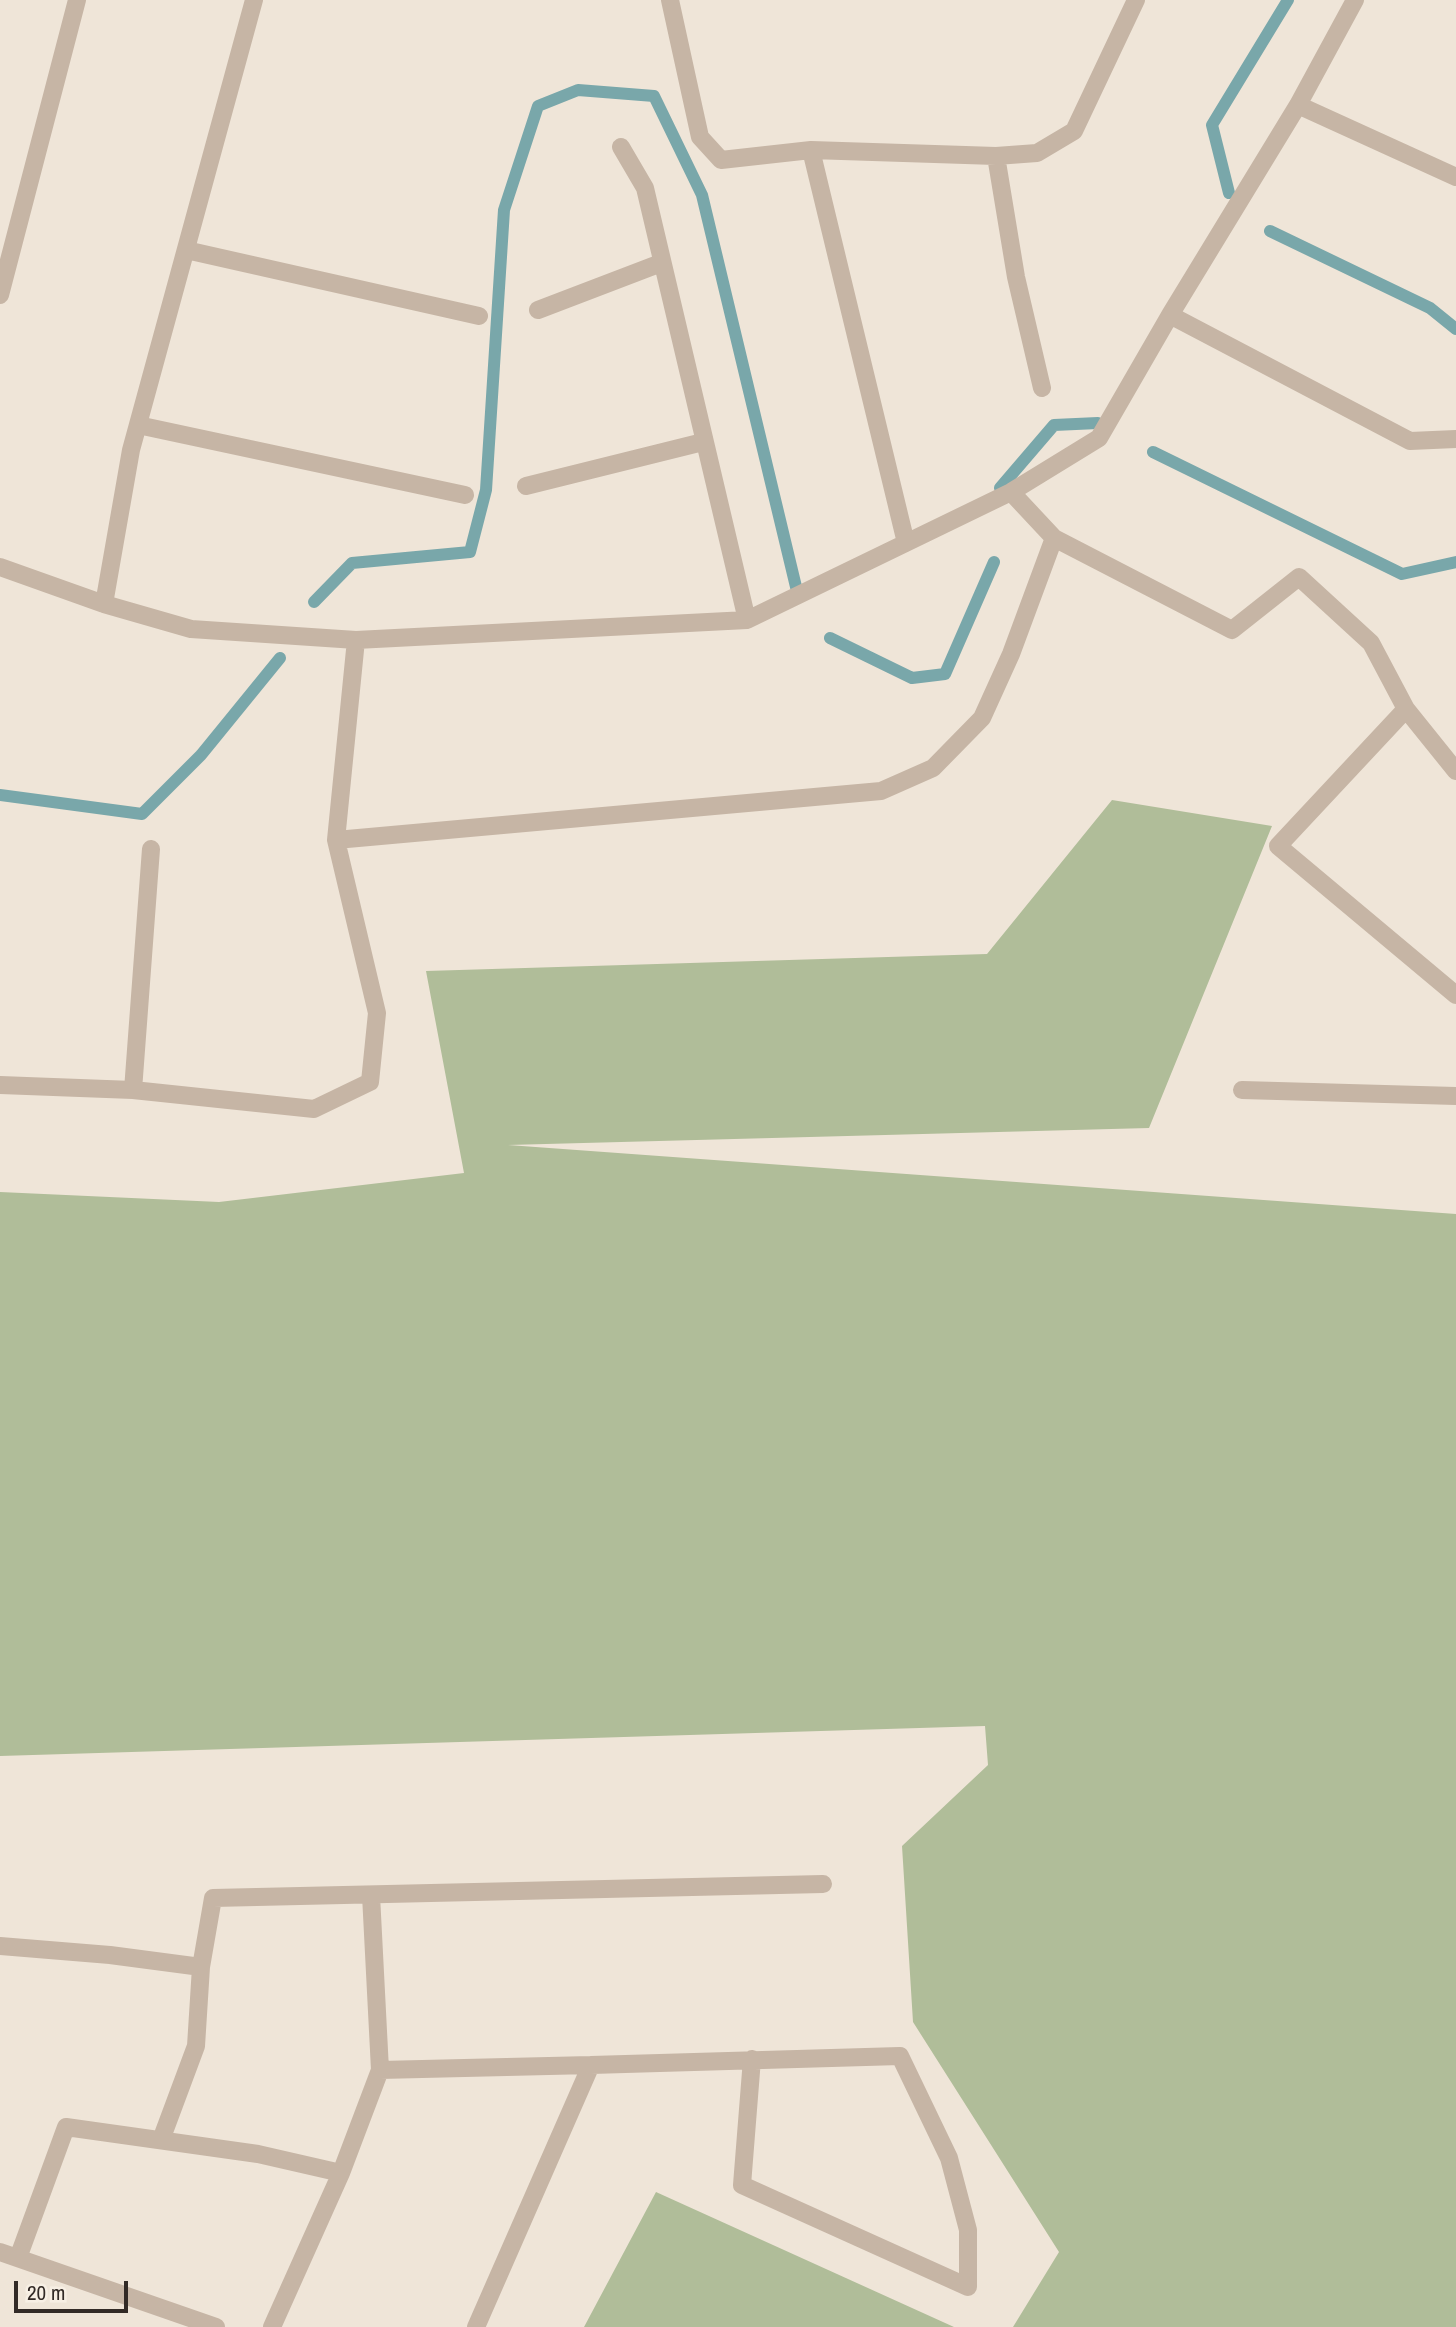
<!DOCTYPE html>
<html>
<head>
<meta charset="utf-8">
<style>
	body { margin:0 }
	#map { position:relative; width:1456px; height:2327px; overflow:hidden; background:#efe5d8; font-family:"Archivo Narrow",sans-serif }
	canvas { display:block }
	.scale { position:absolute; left:14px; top:2281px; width:114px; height:32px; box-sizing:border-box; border:4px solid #322a26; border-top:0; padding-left:9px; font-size:21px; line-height:24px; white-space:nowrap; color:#322a26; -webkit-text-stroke:5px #f7efe4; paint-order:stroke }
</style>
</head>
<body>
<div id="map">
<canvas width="1456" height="2327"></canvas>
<div class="scale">20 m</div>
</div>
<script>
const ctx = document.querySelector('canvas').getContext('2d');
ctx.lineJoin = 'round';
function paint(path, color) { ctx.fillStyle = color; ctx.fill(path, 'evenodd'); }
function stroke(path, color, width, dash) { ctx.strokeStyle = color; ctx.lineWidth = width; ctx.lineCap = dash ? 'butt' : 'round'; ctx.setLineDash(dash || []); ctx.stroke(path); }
const green = new Path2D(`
	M1112,800L1272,826L1149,1128L508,1145L1456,1214V2327H1013L1059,2252L913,2022L902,1846L988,1765L985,1726L0,1756V1192L219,1202L464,1173L426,971L987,954Z
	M656,2192L954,2327H584Z`);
const stream = new Path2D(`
	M1229,193L1212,125L1288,0
	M1270,231L1430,308L1456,329
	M1153,452L1402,574L1456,562
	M1000,488L1054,425L1098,423
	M314,602L352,563L470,552L486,490L504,210L538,106L578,90L654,96L702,195L797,591
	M830,638L912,678L945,674L994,562
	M0,795L142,814L201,755L280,658`);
const minor = new Path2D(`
	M670,0L700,137L721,160L811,150L996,156L1037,153L1074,131L1136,0
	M1298,105L1456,177
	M621,147L645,188L747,620
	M811,150L906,543
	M996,156L1016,277L1042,388
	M186,250L479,316
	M0,295L77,0
	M538,310L661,263
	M1170,315L1410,441L1456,439
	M138,425L465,495
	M526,486L703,442
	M1054,538L1232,630L1299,577L1371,643L1406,709L1456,771
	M0,567L104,604L191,629L356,640L747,620L1011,492L1099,438L1170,315L1298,105L1355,0
	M104,604L131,450L254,0
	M1406,709L1278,846L1456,995
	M336,840L881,791L933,768L982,718L1011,654L1054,538L1011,492
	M0,1085L133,1090L314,1109L370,1082L377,1013L336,840L356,640
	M133,1090L151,849
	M1242,1090L1456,1096
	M0,1946L110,1955L201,1967L213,1898L823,1884
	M380,2070L591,2065
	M161,2140L196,2046L201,1967
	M0,2252L216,2327
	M18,2258L66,2127L258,2154L341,2173
	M272,2327L341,2173L380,2070L371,1895
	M476,2327L591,2065L900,2056L949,2158L968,2230V2287L742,2185L752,2059`);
paint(green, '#b0bd99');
stroke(stream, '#79a7aa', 12);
stroke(minor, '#c6b5a5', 18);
</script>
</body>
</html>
